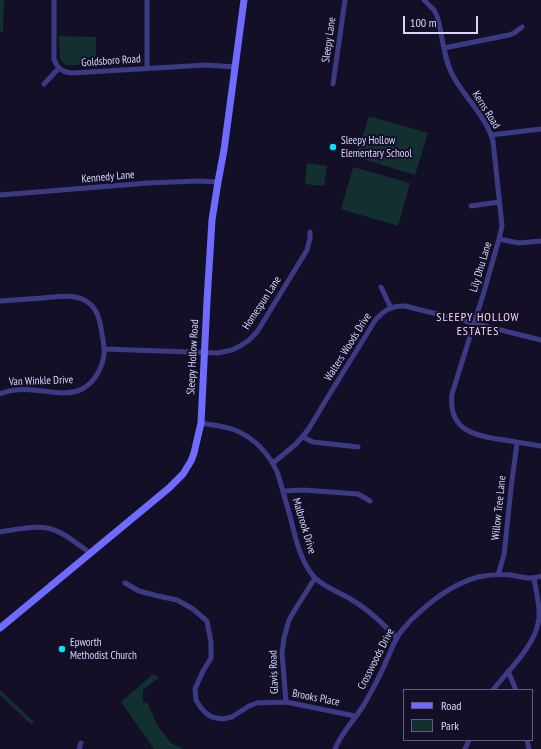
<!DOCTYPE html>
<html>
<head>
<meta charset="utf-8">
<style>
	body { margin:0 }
	#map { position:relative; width:541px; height:749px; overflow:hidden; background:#130f26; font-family:"PT Sans Narrow",sans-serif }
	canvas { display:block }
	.legend { position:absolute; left:403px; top:689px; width:130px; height:52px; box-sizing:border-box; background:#130f26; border:1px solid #625e7d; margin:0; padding:5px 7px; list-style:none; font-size:12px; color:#d9d4ff }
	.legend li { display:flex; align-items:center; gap:8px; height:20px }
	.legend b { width:20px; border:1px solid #625e7d }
	.scale { position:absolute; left:403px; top:16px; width:75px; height:18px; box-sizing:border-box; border:2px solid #d9d4ff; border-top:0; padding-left:5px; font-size:12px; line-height:14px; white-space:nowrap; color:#d9d4ff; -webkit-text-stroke:3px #130f26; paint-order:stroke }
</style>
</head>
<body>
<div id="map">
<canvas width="541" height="749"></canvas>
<ul class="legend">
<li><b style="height:5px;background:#6f6bff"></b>Road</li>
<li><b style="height:11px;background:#12302f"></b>Park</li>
</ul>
<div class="scale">100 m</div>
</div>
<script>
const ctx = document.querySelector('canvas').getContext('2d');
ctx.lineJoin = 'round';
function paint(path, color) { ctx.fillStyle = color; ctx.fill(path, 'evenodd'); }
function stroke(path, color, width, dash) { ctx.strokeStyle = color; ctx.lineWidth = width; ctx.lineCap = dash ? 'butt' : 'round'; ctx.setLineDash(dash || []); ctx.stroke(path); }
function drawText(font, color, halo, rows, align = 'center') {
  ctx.font = font + ' "PT Sans Narrow",sans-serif'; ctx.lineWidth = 4; ctx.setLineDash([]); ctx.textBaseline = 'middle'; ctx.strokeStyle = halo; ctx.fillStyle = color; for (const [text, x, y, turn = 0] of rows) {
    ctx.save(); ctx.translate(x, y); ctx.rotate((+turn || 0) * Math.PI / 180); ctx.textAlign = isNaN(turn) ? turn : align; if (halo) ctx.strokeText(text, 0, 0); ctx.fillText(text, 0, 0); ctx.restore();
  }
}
const green = new Path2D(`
	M0,0H4L3,32H0Z
	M59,36L96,37V65H65L60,59Z
	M369,116L428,133L415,175L356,157Z
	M307,163L327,166L324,186L311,185L305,183Z
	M353,167L410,183L398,226L341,209Z
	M153,674L159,677L143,690V702H147L157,725L171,743L183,749H154L121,702Z
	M0,690L34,722L32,725L0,695Z`);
const minor = new Path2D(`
	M54,0V59C57,68 62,72 72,73L206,65L235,67
	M424,0L434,10L437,16C443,35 443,58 453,76C465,98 486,116 493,141L502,226L499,239L483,295L452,394C448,431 475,436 504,440C516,442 529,444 541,446
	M444,48L509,35L514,33L522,27
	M147,68V0
	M44,84L59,68
	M333,84L345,0
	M491,135L541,129
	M0,195L148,183L199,181L218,182
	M471,206L499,202
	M499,239L519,243L541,241
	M381,287L391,308
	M0,301C14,300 28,299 43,298C55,297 70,294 82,299C97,305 100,319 102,334C103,341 105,348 104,355C102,368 95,381 84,388C69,397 50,391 33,390C22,389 10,390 0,394
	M104,349L218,353L232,350L240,346L248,341L257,332L307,250L310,238V232
	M201,423C212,425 224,426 235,430C255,438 270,455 278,474C282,488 286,502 290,516C295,536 300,562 315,578C324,587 341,593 352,600C369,610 383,624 397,638
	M303,437L313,442L358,447
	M273,463L296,444L308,430L326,400L376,319C384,310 393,305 405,306L541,340
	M283,491L303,490L358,494L370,501
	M0,532C14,530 33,525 47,528C63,531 77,544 90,553
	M498,575L504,555L505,546L511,488L517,443
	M125,583L139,591L158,596L177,600L193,609L207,621L211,642V658L203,671L195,689L196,700L201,708L207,714L212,717L222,719L232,717L249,706L257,703L286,702L355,716
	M508,671L516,690
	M493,690C509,669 536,646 539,618C540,605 536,591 534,578
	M286,702L282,653L284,638L289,620L296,608L315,578
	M527,740L529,749
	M79,749L81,743
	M335,749C342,731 357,718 366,701C374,687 382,672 388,657C391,651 393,644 397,638C400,631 407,625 412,619C431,601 452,584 478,577C488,575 501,574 511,575C522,577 531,580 541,576
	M465,749L469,740`);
const secondary = new Path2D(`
	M0,628L169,488L183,474L191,461L194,453L201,423L207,301L212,220L218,182L224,150L244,0`);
const markers = [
	[333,147,4,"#00e5ff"],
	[62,649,4,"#00e5ff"]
];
const streetNames = [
	["Sleepy Lane",329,40,-82],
	["Goldsboro Road",111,61,-4],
	["Kerns Road",486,110,58],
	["Kennedy Lane",108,177,-5],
	["Lily Dhu Lane",481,267,-73],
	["Homespun Lane",262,303,-57],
	["Walters Woods Drive",348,347,-58],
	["Sleepy Hollow Road",193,357,-87],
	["Van Winkle Drive",41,381,-2],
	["Willow Tree Lane",499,508,-84],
	["Malbrook Drive",304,526,73],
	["Crosswoods Drive",376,659,-63],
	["Glavis Road",274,672,-92],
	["Brooks Place",316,698,11]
];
const poiNames = [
	["Sleepy Hollow",341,141],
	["Elementary School",341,154],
	["Epworth",70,643],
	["Methodist Church",70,656]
];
const neighbourhoodNames = [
	["SLEEPY HOLLOW",478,318],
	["ESTATES",478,332]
];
paint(green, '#12302f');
stroke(minor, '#3d3a85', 5);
stroke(secondary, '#6f6bff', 7);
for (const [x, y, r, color] of markers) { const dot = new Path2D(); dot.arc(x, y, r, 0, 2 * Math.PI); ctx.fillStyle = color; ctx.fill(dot); stroke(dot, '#130f26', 1.5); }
drawText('11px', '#d9d4ff', '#130f26', streetNames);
drawText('11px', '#d9d4ff', '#130f26', poiNames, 'left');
ctx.letterSpacing = '1px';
drawText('12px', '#ffd6f0', '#130f26', neighbourhoodNames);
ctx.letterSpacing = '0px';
</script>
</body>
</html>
